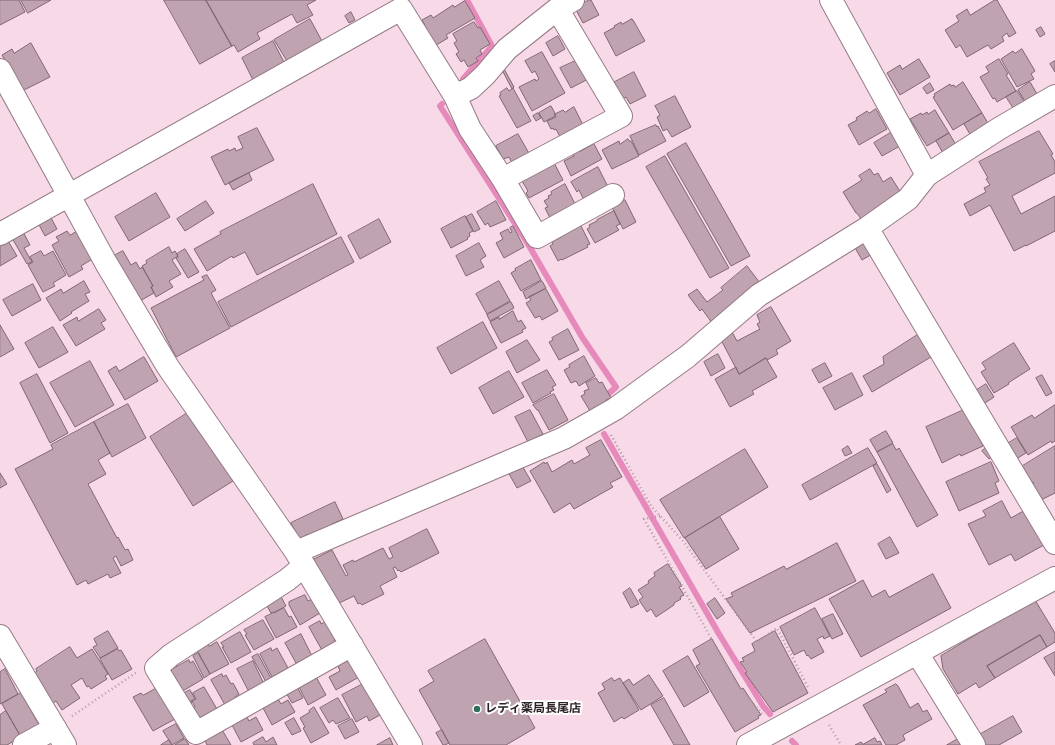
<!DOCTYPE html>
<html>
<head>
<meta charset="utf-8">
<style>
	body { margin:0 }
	canvas { display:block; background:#f7d9e7 }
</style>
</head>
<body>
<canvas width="1055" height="745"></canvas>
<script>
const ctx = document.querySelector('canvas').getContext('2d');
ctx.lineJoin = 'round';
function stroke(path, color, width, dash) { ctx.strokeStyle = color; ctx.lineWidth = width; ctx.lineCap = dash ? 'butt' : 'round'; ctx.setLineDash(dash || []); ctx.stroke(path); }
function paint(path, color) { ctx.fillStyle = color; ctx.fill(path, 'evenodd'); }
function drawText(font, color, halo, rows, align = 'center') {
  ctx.font = font + ' Helvetica,"Noto Sans JP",sans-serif'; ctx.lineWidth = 4; ctx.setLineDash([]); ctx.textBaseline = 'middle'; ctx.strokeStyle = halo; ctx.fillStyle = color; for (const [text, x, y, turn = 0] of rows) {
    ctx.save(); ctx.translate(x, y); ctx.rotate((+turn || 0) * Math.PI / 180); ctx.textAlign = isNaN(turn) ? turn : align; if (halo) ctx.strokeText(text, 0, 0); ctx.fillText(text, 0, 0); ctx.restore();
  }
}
const stream = new Path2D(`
	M463,79L492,46L467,0
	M442,104L440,106L528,244L582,337L616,387L604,398
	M604,434L719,634L763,706L770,714
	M792,741L796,745`);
const building = new Path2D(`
	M0,0H19L25,12L0,25Z
	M21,0H51L28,13Z
	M164,0H206L232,46L200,64Z
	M206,0H316L307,5L313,15L297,23L292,14L257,33L260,39L238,52L234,45L232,46Z
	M589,0H591L599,15L583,23L575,8Z
	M995,0H997L1016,33L1009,37L1007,33L1002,37L1004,41L991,49L988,45L967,57L960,45L956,48L945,30L959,21L956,16L967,9L970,15Z
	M465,1L475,18L446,35L448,38L433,47L421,27L425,25L422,20L431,15L433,18L453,5L454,7Z
	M351,12L355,20L349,23L345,16Z
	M310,19L322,41L287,61L274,40Z
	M632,19V20H633L645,41L616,56L604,33L615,27L614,26L621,22L622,24Z
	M474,22L478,28L480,27L490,44L480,50L482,54L476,58L478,61L468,67L464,60L461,62L456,54L459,52L454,43L457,41L453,34Z
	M1041,27L1045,34L1040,37L1036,30Z
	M558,36L565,49L553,56L546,43Z
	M273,41L284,62L253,80L242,58Z
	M31,43L50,77L22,91L2,55L12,49L14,53Z
	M1022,49L1035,71L1031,74L1034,79L1017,87L1001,59L1013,51L1015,53Z
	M542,52L565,93L532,111L519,87L535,79L536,81L539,79L535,71L532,73L525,61Z
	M582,58L592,77L571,88L560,68Z
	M919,59L930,77L900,95L887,73L900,65L902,69Z
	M999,59L1008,74L1006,75L1016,91L997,102L995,98L993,99L980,77L989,72L986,67Z
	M1055,61V72L1050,64Z
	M503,67L514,87L512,89L501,68Z
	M634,72L646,96L630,104L626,97L621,100L613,83Z
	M963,82L982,113L953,130L933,97L935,96L934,94L950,84L951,86L954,85L955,87Z
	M1030,82L1037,94L1025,101L1018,90Z
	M930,83L934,90L927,94L923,88Z
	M507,88L509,91L513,88L531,121L517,128L499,96L501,95L500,93Z
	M1017,91L1024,101L1013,108L1006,97Z
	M675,96L691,127L672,137L667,129L663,131L657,117L660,115L655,106Z
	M551,106L555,113L554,114L555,116L544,122L539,113Z
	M574,107L584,127L561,139L556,129L554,130L553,128L551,129L547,121L556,117L555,114L563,110L565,112Z
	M876,109L887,129L859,145L848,125L857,120L856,118L867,111L869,113Z
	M935,110L949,133L927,146L910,119L921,113L922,115L927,112L928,114Z
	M538,113L541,118L536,121L533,116Z
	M982,113L989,125L971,136L964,124Z
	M656,125L657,127L658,126L666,141L639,155L630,136Z
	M257,128L274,160L225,185L211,157L228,149L229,151L235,148L236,151L243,148L238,137Z
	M1039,131L1053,154L1051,155L1055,162V173L1012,196L1021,214L1055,196V231L1026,246V245L1014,251L990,205L970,216L964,204L986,192L984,188L990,185L986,179L988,178L979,162Z
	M892,132L900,146L882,156L874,143Z
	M949,133L956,145L943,153L936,141Z
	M518,134L530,155L513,165L509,157L503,159L496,146Z
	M628,139L629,141H631L639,156L612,169L602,150L619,141L620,144Z
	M686,143L750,256L731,266L667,154Z
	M594,144L602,159L571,176L564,161L574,156L571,152L579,148L580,151Z
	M665,156L729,268L710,278L646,167Z
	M552,159L563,180L529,198L526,193L528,191L519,176Z
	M598,167L608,187L584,200L579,190L577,192L571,182Z
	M870,169L874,175L878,173L883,182L891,177L901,193L863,222L857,213H856L843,192L862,180L859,176Z
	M249,173L252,180L233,190L229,183Z
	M313,184L337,234L257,275L245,252L233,258L232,256L207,271L194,249L221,234L220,232Z
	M565,184L575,204L550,218L545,208L548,207L544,201L549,198L548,196L552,194L551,192Z
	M156,193L170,217L129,241L115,217Z
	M625,200L636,222L623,229L612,207Z
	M206,201L214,213L185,231L177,219Z
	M496,201L506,220L490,227L488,223L485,225L477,212Z
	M614,211L620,224L616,226L619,230L595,243L587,229L590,227L589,225L597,221V220Z
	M472,214L480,229L474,232L466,217Z
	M50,216L57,229L45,236L38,223Z
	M465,216L473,231L469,233L470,236L467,238L468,239L451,248L441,229Z
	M379,219L391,242L360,259L348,236Z
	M580,224L590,244L587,245L588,247L562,260L561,259L558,261L550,246L553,244L552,242L561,237L560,234Z
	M513,226L524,247L504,258L496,243L503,239L500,233L508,229L510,233L512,232L510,228Z
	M79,230L94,258L81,266L83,269L69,277L52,245L59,241L56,237L67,231L70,235Z
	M23,232L30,245L24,248L32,262L27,264L12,238Z
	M341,237L354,262L231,327L218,302Z
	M866,238L874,253L862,260L854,246Z
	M8,241L17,256L0,266V245Z
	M479,243L486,256L480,260L484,267L466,276L456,256Z
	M169,247L172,253L175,251L178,256L172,260L181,274L169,281L173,287L156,297L151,287L153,286L142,266L147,263L146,261Z
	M185,249L199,272L188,278L176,258L178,257L177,254Z
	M41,251L44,256L53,251L66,275L53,283L55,286L43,292L28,265L33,262L30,257Z
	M123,251L131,265L136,262L140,269L142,267L153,286L151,287L154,293L138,302L112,257Z
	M531,260L541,280L521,291L511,273L516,270L515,269Z
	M747,266L760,283L712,323L702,309L700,311L688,295L697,289L707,302L723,290L721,288Z
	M207,275L216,290L211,293L230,328L176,357L151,308L204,280L202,277Z
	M84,281L90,292L85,294L89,301L71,312L72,313L60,321L46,298L61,289L63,293Z
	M499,281L510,301L487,314L476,294Z
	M542,281L546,288L526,299L523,292Z
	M33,284L41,300L12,316L3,300Z
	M546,289L558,311L542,320L540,316L535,318L526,303L531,300L529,297Z
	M511,302L514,308L490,321L487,315Z
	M771,307L791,341L776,350L778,354L767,360L766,358L739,374L720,338L732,332L737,341L760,329L757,324L760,322L757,315Z
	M99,309L106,320L101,323L105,329L76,346L63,325L77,317L78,321Z
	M513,311L518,322L521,320L526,328L522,330L523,332L501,343L490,322L499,317V319Z
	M483,322L497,348L451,374L437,348Z
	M0,325L14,349L0,357Z
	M53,327L68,352L39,368L25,343Z
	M568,329L579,350L559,360L549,342L553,340L552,338Z
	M919,334L931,357L872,392L863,376L884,364L883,357Z
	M527,340L540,360L517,373L506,352Z
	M1014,343L1030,369L1008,383L1009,384L994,393L981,372L986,369L982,363Z
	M718,354L725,368L711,376L704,362Z
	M584,356L595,376L579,386L576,381L571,383L564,370L570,367L569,365Z
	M144,357L158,381L125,400L108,371L116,366L119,371Z
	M766,358L777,377L752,391L754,394L730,407L715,379L736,367L739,374Z
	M90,361L114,405L75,427L50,383Z
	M825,363L832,376L819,383L812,370Z
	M547,370L556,385L552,387L554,390L550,392L551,393L533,403L522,383Z
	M509,371L524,397L493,414L479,388Z
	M852,373L863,395L835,410L823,388Z
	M37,374L68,433L50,443L20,383Z
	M1042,375L1052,393L1046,396L1036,378Z
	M596,378L599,383L602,382L611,398L606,400L607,402L590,411L581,396L585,394L584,391L589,389L586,383Z
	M986,384L994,397L982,405L974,392Z
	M554,394L568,420L549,430L538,410H537L533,405Z
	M128,404L146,438L112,457L94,422Z
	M1055,405V441L1052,443L1051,441L1028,455L1011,427L1032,415L1034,418Z
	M966,409L983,446L961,456L960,454L942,463L926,427Z
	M530,410L543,434L528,442L515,417Z
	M189,412L233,481L193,506L150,437Z
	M94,422L110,453L98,460L106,474L88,484L117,538L118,537L125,550L128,549L133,560L121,566L116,556L113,558L121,573L110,578L108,574L88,584L86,580L77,585L15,469L53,449L51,445Z
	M886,431L893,443L877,452L870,440Z
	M1017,438L1026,453L1016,459L1007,444Z
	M601,440L622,477L610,483L613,487L574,509L570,503L554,513L530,471L544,462L545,464L547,462L552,472L572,460L574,464L590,455L586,448Z
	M893,444L896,450L899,448L938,515L917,527L877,452Z
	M990,445L996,454L989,459L982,451Z
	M848,446L852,453L845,456L842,450Z
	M1055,446V493L1041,500L1032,485L1034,484L1033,482L1031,483L1021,467Z
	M868,448L877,463L810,500L802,485Z
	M745,449L768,487L684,538L660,500Z
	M991,462L999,481L995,483L999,493L959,511L946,482Z
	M521,464L531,481L517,488L508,472Z
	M877,464L891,490L887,493L873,466Z
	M0,473L7,484L0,488Z
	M1002,501L1011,518L1027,509L1053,540L1015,561L1011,554L989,565L968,524L986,516L983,511Z
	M335,502L343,519L332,524L333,526L310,537L308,534L299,539L291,523Z
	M720,517L739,549L706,569L685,538Z
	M427,529L439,553L401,572L399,570L398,571L395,567L393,568L397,577L380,586L384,594L362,605L360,603L358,604L354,596L339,603L331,588L328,590L312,560L332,550L346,576L348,575L343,565L353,560L354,562L383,548L389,559L393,557L389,548Z
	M890,537L899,553L886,559L878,544Z
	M837,543L856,581L750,633L726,599L733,596L731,593L784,566L786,569Z
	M668,564L682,586L679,587L684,595L680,597L681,599L674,603V605L656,617L651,609L647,612L639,600L643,597L638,590L649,583L648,581L655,576L654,573Z
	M933,574L951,608L861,657L829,599L863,580L872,597L885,590L889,597Z
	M630,588L639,604L631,608L623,593Z
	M279,593L286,606L274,613L273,612L271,613L264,601Z
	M305,595L308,601L312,599L320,613L300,625L289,605V602Z
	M715,598L725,613L717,619L707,604Z
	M1035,600L1055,633V642L1047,647L1040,635L987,666L995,678L979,688L976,683L958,694L943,669L941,656Z
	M284,608L289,617L291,616L297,627L276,638L265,617Z
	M815,608L830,636L824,639L823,636L817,639L824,652L811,659L808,655L807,656L804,650L794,655L780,627Z
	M833,614L843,634L832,639L822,619Z
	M263,620L274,639L254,650L245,635L247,634L244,630Z
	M320,621L321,624L327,621L335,639L334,640L336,645L323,652L309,627Z
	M108,631L118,648L100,658L93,647L97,645L94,639Z
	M775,631L808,693L773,712L745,673L747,672L740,662L744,661L742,658L755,651L752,644Z
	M240,632L251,652L231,663L222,647H224L221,643Z
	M301,634L313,658L301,664L299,662L296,663L285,643Z
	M1040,635L1047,647L995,678L987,666Z
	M485,639L535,728L506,745H450L419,690L434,681L428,671Z
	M712,639L741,689L743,688L761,715L758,716L759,718L735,732L696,666L700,664L693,650Z
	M217,642L229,664L210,674L197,650L208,644L209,646Z
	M70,647L77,658L92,649L108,674L105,676L107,679L91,689L89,686L87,687L82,678L71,685L80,698L62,710L56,701L53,703L35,673L37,671L36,669Z
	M271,648L272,651L277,648L288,668L272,677L260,654Z
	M118,649L119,651L121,650L132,669L112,680L100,659Z
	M1055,652V676L1044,658Z
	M198,653L210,674L204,678L193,656Z
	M258,654L272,680L266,682L252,657Z
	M688,656L709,692L684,707L663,671Z
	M189,660L190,663L193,661L203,679L181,692L170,672L172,671L171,670Z
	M349,660L359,677L336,690L329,677L340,671L338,666Z
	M253,661L264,684L252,691L251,689L248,690L237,669Z
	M5,669L18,694L0,704V672Z
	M222,674L223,677L226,675L231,684L233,683L239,694L235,697L236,699L225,705L211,680Z
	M315,675L326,695L308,705L298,685Z
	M649,675L663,696L641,710L623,683L629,679L633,685Z
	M612,678L614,681L620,678L639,710L624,719L622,717L614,722L598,693L605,689L602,684Z
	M363,684L380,715L369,721L367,716L356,722L342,695Z
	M896,684L898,686L910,708L918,703L923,712L927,710L932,719L903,735L905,740L896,745H886L863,705L887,692L885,690Z
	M296,685L303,698L292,703L285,691Z
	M204,687L217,709L199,720L192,709L195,707L192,701L196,699L193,693Z
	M157,688L175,719L153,731L133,697L141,693L143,695Z
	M190,690L195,699L191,701L192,703L185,707L179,696Z
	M21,693L41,728L22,739L2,704Z
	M338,698L350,718L336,724L333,720L329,723L320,708Z
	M664,698L690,745H674L651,705Z
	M278,699L281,704L288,700L295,712L272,725L263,708Z
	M314,707L329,733L311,743L303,728L305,727L300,718L310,712L309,711Z
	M6,711L21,737L7,745H0V715Z
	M1013,716L1022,732L999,745H985L979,735Z
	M247,717L249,721L256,717L263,730L241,742L232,725Z
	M294,718L301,731L292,735L285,723Z
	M352,719L359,732L345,739L338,726Z
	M176,724L184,738L172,745L163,731Z
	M221,728L231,745H207L204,738Z
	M442,730L449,743L445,745H443L436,733Z
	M263,737L266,742L273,737L277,745H254L253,743Z
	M390,738L393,745H377Z
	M875,738L877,742L880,741L882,745H855L861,742L863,744Z
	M185,739L189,745H175Z
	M958,739L961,745H947Z
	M169,740L172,745H161Z`);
const path = new Path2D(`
	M611,435L651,506L683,541L757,642L777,628L809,689
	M660,516L644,519L738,686L762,714
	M72,716L137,672
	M829,725L841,745`);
const minor = new Path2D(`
	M831,0L927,175
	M0,70L106,263L168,367L296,552L411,745
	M455,96L471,88L485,75L507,49L556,10L573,0
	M503,179L621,116L562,17L556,10
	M867,228L1055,543
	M0,234L401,9L455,96L470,129L503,179L537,237L613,195
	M296,552L564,438L615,409L688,356L759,295L867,228L908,199L927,175L1000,128L1055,96
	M304,566L287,580L171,655L156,668L196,733L352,645
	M917,653L974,745
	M24,745L55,728`);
const tertiary = new Path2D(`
	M0,636L65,745
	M748,745L1055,578`);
const markers = [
	[477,709,4,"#2f6e5c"]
];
const poiNames = [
	["レディ薬局長尾店",485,709]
];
stroke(stream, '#e689bb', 6);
paint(building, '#bfa3b1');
stroke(building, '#816773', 1);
stroke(minor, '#967b88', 24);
stroke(tertiary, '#967b88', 24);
stroke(path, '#b19aa5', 2.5, [1, 3]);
stroke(minor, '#fff', 22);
stroke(tertiary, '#fff', 22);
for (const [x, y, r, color] of markers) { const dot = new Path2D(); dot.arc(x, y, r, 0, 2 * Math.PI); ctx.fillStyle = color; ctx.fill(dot); stroke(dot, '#fff', 1.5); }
drawText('bold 12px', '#2c2127', '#fff', poiNames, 'left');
</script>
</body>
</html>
